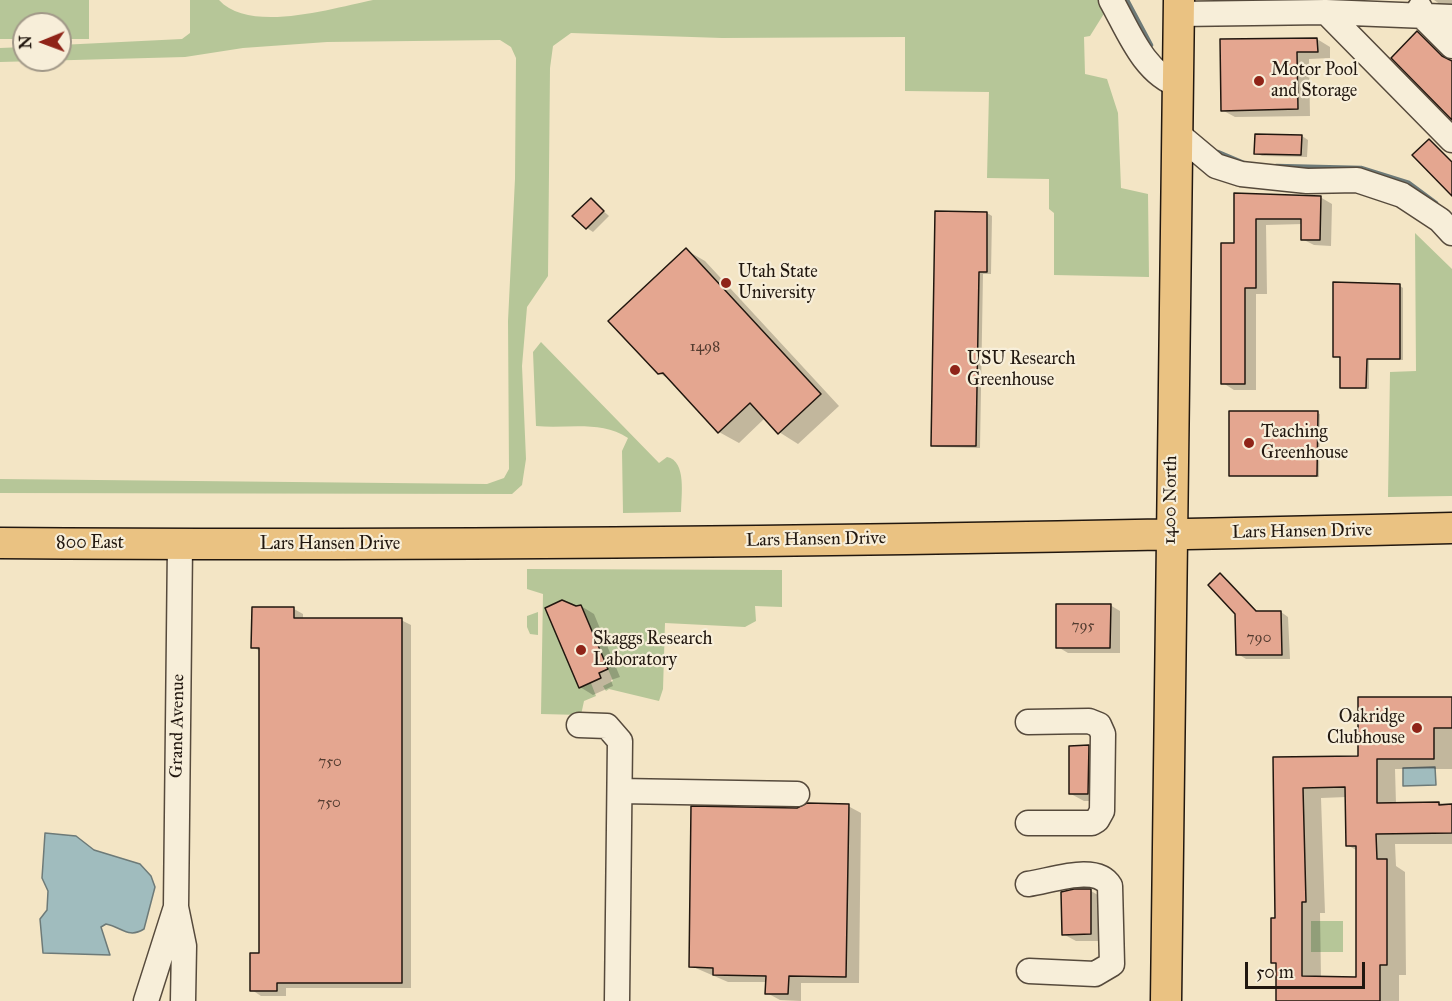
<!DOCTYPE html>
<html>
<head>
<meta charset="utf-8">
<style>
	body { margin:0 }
	#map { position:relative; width:1452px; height:1001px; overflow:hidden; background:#f3e5c5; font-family:"IM FELL Great Primer",serif }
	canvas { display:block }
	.north { position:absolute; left:12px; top:12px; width:60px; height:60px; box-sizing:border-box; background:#f7eed9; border:2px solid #a19888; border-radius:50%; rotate:269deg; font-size:16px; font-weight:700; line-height:24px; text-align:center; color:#21170f }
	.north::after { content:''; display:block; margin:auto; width:21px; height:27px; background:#8f2418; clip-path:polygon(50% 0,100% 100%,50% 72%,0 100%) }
	.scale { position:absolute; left:1245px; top:962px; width:120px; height:27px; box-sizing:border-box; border:3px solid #21170f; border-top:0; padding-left:8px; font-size:18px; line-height:21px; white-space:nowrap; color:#21170f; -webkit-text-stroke:4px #f7eed9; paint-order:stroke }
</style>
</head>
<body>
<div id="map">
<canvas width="1452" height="1001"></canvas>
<div class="north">N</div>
<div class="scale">50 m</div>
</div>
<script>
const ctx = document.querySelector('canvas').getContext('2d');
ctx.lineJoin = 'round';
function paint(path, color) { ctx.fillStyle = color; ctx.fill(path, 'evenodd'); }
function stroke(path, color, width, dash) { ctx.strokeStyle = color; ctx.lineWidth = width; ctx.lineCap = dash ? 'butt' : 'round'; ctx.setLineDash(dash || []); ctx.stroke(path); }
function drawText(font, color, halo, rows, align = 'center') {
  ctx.font = font + ' "IM FELL Great Primer",serif'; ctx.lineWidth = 4.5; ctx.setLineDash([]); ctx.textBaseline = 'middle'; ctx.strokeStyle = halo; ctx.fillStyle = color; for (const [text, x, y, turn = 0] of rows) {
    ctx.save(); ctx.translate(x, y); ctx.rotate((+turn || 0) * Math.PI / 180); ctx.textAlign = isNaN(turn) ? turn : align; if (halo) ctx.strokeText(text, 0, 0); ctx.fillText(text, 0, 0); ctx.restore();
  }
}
const green = new Path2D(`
	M0,0H89V39H60V24H24V39H0Z
	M190,0H219C250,34 333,8 373,0H1106L1105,12L1090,36L1084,37L1085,74L1107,79L1118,113L1121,188L1148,194L1149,277L1054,275V213L1049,209V179L987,178L989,92L905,91V37L722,38L571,33L553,46L550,68L548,276L527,307L522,366L526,459L522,485L512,494L0,493V479L487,484L504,478L509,469L508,321L515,179L516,58L511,47L500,40L327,42L243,48L185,57L0,62V48L24,47V60H60V45L182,39L190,33Z
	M1415,233L1452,269V496L1388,497L1390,372L1416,371Z
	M541,342L659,463L667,457C687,461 681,496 681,512L623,513L622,451L628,438C600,420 568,429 536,426L533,352Z
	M527,569L782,570V607L755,606L756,621L745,627L665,623L663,689L659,701L609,689L606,691L603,686L613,681L581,605L572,608H545L579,688L591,683L596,696L584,701L581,715L541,714L543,594L527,589Z
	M538,612V635L530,634L527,627V616Z
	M1311,921H1343V952H1311Z`);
const water = new Path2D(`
	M1435,767L1436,785L1403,786V768Z
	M45,833L76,836L94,850L140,864L151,876L155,887L144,929C128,939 122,927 106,924L101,927L110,955L43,953L40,919L47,910L48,891L42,878Z`);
const shadow = new Path2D(`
	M1434,0H1452V8L1444,7Z
	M1417,33L1430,41L1452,61V118Z
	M1317,39L1330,47V58L1309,59L1310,116L1235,117L1222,110L1221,41Z
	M1302,136L1308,140L1307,157L1262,156L1256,153Z
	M1236,195L1320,197L1332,204L1331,246L1314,245L1302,239L1303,224L1266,225L1267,294H1256V390H1234L1223,383L1235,244Z
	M591,200L609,216L593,232L587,228Z
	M936,212L987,213L992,216L991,274H983L980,448L937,447L933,445Z
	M686,250L705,261L839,406L798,444L779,432L765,418L739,443L719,432L672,381L659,373Z
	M1400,286L1403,288V360H1369V389H1344L1341,388V358L1335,356Z
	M1317,413L1320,414L1319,477L1230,475Z
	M1220,575L1228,580L1259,613L1281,612L1288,617L1290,659H1246L1238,654L1237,613Z
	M1110,605L1120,611V653H1068L1058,647Z
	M581,606L594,614L620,677L611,680L613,686L593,695L580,687L577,608Z
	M294,609L303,614V619L401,620L411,625V988H286V996H261L252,990L260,955L261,652L253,647Z
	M1452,698V769H1395L1396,804L1452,803V844H1395L1396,866L1405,872L1406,975H1399V1001H1278V965L1273,962L1277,919L1275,759L1360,757ZM1347,797V845L1358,851V979L1321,978L1320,913H1325L1321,798Z
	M1088,747L1101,754V801H1084L1071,794Z
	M848,806L861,813L859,983H801V1001L780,1000L767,993V982H728L691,966L797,810Z
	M1091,891L1103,898V941H1076L1063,934Z`);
const stream = new Path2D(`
	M1127,0L1151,45
	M1218,152L1244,163
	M1276,166L1361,168L1409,183L1436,203`);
const building = new Path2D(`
	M1417,31L1442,56L1452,61V120L1391,58Z
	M1317,38L1318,52H1297L1298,109L1221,111L1220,39Z
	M1255,134L1302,135L1301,155L1254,154Z
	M1429,139L1452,162V196L1412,155Z
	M1234,193L1321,196L1320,240H1301V219H1256V288H1245V384H1221V243H1234Z
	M591,198L604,211L586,229L572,216Z
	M935,211L987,212V272H979L976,446H931Z
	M686,248L821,394L778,434L750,403L718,433L663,373L658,374L608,321Z
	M1333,282L1400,284V359H1367L1366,388H1340V357H1333Z
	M1229,411H1318L1317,476H1229Z
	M1220,573L1256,611H1281L1282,655H1236L1235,614L1208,585Z
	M562,600L576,606L581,605L608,669L599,673L601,678L579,688L545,608Z
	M1056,604H1111L1110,648H1056Z
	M252,607H294V618H402V983H277V991H250V953H259V648H251Z
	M1358,697H1452V728H1434V759H1377V803L1439,802V805L1452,804V833L1376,834L1377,859H1387V965H1380V1001H1276V963H1271V918H1275L1273,757L1358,756ZM1345,787L1346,846H1356V977L1302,976V902H1306L1303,788Z
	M1089,745L1088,794H1069V746Z
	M807,803L849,804L846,977L789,976L788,994H765L766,976L713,975V968L689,967L691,806L797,808Z
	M1074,889H1091V934L1062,935L1061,892Z`);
const minor = new Path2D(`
	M1111,0C1128,30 1144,74 1179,85
	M1420,8V14L1452,46
	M1326,12L1452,140
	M1179,14L1326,12L1452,17
	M1179,135L1216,166L1241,174L1307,181L1357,180L1402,195L1440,220L1452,233
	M180,545L176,907L184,946L183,1001
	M1028,722L1089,721L1099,725L1103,734L1102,811L1097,820L1092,823H1028
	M579,725L607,726L620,741L617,1001
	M620,791L797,794
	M1028,884C1051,881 1097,863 1110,886L1112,964L1095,974L1029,971
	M146,1001L175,910`);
const major = new Path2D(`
	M0,543C484,547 968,540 1452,528
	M1166,1001L1179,0`);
const markers = [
	[1259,81,6,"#8f2418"],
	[726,283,6,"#8f2418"],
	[955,370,6,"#8f2418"],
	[1249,443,6,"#8f2418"],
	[581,650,6,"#8f2418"],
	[1417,728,6,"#8f2418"]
];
const numberNames = [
	["1498",705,347],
	["795",1083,626],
	["790",1259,638],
	["750",330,762],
	["750",329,803]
];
const poiNames = [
	["Motor Pool",1271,71],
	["and Storage",1271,92],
	["Utah State",738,273],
	["University",738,294],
	["USU Research",967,360],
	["Greenhouse",967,381],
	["Teaching",1261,433],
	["Greenhouse",1261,454],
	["Skaggs Research",593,640],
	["Laboratory",593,661],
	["Oakridge",1405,718,"right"],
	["Clubhouse",1405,739,"right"]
];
const streetNames = [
	["1400 North",1171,500,-89],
	["Lars Hansen Drive",1302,532,-1],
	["Lars Hansen Drive",816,540,-1],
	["800 East",90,544],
	["Lars Hansen Drive",330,545],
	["Grand Avenue",178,726,-89]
];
paint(green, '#b6c698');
paint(water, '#a0bcbe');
stroke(water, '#6d7a78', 1.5);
paint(shadow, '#0003');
stroke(stream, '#6d7a78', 4.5);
paint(building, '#e4a690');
stroke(building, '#21170f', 1.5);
stroke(minor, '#564a3c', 27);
stroke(major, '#21170f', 33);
stroke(minor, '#f7eed9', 24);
stroke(major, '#eac282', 30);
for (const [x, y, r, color] of markers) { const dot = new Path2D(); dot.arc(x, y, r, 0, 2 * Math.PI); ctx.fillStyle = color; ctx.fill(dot); stroke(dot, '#f7eed9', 2); }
drawText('15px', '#523b2f', null, numberNames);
drawText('18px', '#21170f', '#f7eed9', poiNames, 'left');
drawText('18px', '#21170f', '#f7eed9', streetNames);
</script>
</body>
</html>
